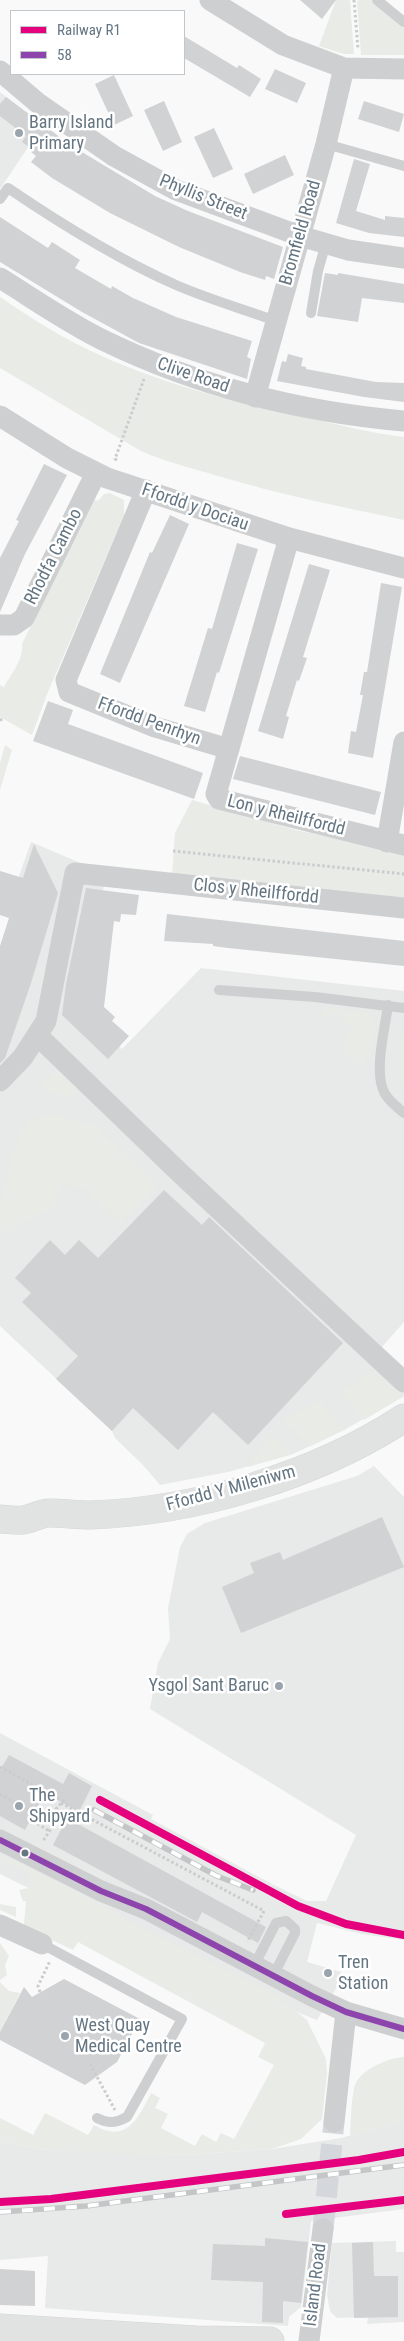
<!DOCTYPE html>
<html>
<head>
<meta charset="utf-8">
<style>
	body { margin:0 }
	#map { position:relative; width:404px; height:2341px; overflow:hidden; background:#f9f9f9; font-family:"Roboto Condensed",sans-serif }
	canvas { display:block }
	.legend { position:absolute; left:10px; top:10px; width:175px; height:65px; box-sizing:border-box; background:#fff; border:1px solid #c1c8cd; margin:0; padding:6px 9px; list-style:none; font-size:15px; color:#657683 }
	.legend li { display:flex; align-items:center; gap:10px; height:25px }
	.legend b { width:25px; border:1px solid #c1c8cd }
</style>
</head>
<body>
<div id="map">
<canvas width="404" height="2341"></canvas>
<ul class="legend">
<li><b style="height:6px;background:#e5007d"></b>Railway R1</li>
<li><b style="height:6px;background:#8e44ad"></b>58</li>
</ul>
</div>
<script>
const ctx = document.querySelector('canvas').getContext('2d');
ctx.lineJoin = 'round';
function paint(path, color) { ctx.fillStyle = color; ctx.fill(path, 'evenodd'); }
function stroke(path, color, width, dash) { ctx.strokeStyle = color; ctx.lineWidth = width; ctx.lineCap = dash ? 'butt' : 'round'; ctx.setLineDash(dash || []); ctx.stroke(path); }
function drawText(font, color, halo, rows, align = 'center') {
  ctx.font = font + ' "Roboto Condensed",sans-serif'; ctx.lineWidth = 5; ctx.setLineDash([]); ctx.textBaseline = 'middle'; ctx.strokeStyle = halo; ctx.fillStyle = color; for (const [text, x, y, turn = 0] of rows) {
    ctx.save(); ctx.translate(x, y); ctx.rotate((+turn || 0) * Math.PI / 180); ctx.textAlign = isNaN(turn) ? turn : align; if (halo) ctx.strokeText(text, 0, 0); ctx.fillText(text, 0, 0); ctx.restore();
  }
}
const built = new Path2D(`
	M0,92L43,125L0,189Z
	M31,842L83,864L106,867L88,1015L122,1049L201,968L404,991V1322L382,1347L404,1367V1396L346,1429L293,1454L228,1472L160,1485L142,1464L115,1438L112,1431L0,1326V992L12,896Z
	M374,1466L404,1497V1940L362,1934L317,1923L307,1962L341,1972L337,1987L317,2020L209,1977L0,1874V1733L153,1815L151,1819L272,1884L307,1901H326L356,1835L150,1709L158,1663L170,1639L168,1608L180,1547L187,1534L205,1523L357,1476Z
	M404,2121V2209L311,2221L302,2303L301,2307L289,2317L288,2326L45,2308L48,2256L0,2260V2142L48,2150L185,2155L272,2149L341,2138Z
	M396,2241V2252H404V2322L367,2324L368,2317L337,2318L330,2311L327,2295L332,2243Z`);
const green = new Path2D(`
	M336,0H350L354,54H344L319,46Z
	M360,0H371L404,28V55H361L357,1Z
	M0,297C23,313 47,328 71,341C143,379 225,400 303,417C337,424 370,433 404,437V520C341,507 279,494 218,476C192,468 166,462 141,451L0,368Z
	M110,493L124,500V515L48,692L32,735L0,717V685L4,687C11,674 24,659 22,644L93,499L98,501L104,494Z
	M5,745L12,750L0,790V763Z
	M192,800L296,830L404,853V901L172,875L175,833Z
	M326,1007L368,1012L375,1018L376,1025L373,1052L359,1067L341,1050L344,1046V1039L353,1029L334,1012L325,1021L320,1014Z
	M404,1030V1088C395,1078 399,1041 404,1030Z
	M57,1069L80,1090L72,1099L38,1088Z
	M54,1114L94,1125L158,1185L121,1223L84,1189L61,1183L55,1205L8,1233L0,1230V1202L18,1136C26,1121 37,1115 54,1114Z
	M366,1374L385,1377L404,1396L364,1420L340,1394Z
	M321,1402L346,1429L311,1446L282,1421Z
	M271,1434L293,1454L248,1467Z
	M2,1855L77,1891L136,1925L275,1995L307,2020L326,2059L327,2074L322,2119L301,2139L272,2149L185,2155L101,2153L48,2150L0,2142V2118L33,2135L45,2113L88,2135L94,2125C126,2144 138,2119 151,2093L160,2098L155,2108L168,2114L161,2128L195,2146L202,2134L216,2142L221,2133L234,2139L274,2065L258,2057L265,2043L78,1942L73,1950L22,1926L24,1924L26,1901H23L19,1890L29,1888L31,1879L28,1873L3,1861Z
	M0,1904L16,1907V1917L0,1910Z
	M0,1943L9,1956L5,1965L7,1975L0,1980Z
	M0,1982L9,1991L20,1993L0,2032Z
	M404,2057V2121L350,2136C351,2122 351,2098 355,2085C361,2069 389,2058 404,2057Z`);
const building = new Path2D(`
	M300,0H336L322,19Z
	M184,36L237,68L239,65L261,79L250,97L184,58Z
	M275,69L306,83L297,103L265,89Z
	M114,75L133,116L114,125L95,84Z
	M6,97L72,146L155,196L188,211L283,247L274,279L266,276L265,280L240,272L179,247L110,213L52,178L31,162L36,156L31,152L32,149L22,142L26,136L0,116V104Z
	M164,101L182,142L163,151L144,110Z
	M364,101L404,114L399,132L358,119Z
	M214,128L233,169L213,178L194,137Z
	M285,155L294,175L253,194L244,174Z
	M354,159L370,164L356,211L385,220V216L404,218V237L369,233L336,223Z
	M0,217L48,248L52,242L80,260L75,268L111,289L112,286L133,298L176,317L252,341L247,357L251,359L247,379L139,343L82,312L0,262Z
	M325,273L338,275V273L404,284V303L362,298L358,322L317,316Z
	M288,354L303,358L301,366L306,367V369L376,382L404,383V402L364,397L277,381L282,361L286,362Z
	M44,464L67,475L25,554L0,612V558L19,521L16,520Z
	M170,515L189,524L120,683L100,674L150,552L152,553Z
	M237,543L258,549L219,673L217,672L205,712L184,706L208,628L212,629Z
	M309,564L330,570L303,657L307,658L299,681L297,680L286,716L289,717L283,739L258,731Z
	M381,583L402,587L373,758L348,753L351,731L356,732L363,695H360L364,672H367Z
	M48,701L73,710L68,724L203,773L194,799L33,741Z
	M240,756L381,792L375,815L233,779Z
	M34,844L58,893L31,983L5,1058L0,1063V946L9,918L0,915V871L23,878Z
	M86,888L139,895L136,915L121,914L120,922L114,921L104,1007L115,1017L112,1021L129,1036L108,1059L62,1015L66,984Z
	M167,914L404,941V966L228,948L213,946V944L164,941Z
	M164,1190L202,1225L209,1217L343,1343L248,1445L213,1412L178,1450L133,1408L112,1431L56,1379L78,1356L22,1302L31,1293L15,1278L50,1240L65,1255L79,1240L98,1258Z
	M382,1517L404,1567L241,1633L222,1587L254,1573L250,1563L280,1552L283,1560Z
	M9,1755L63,1784L69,1773L92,1786L79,1812L45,1793L25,1830L0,1816V1770Z
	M67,1818L266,1927L258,1943L202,1912L197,1922L53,1845Z
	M64,1979L140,2019L117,2062L85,2085L0,2040V2032L24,1987L32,1997Z
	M265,2238L308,2242L301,2303L283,2301V2323L262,2322L263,2282L211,2280L213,2244L265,2246Z
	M373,2242L374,2276H398V2317L354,2318L352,2243Z
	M0,2269L35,2271V2306L0,2305Z`);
const streetTunnel = new Path2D(`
	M323,2229L334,2122`);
const path = new Path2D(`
	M354,0L358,49
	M117,460L115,459L144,379
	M0,720L4,719
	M173,851L404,874
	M0,1767L63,1801L56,1809L62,1812L43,1841
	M0,1794L36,1814L32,1820L49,1831
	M61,1803L264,1911L247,1942
	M40,1992L38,1986L50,1961
	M90,2064L115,2110`);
const lane = new Path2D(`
	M377,0L404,22
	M326,144L404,166
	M0,199L8,188C61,224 117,259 176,285C208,299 243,309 276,321
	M311,313L318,271L326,243
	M219,990L315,997L404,1008
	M388,1005C385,1029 373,1073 385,1094C390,1102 397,1107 404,1113
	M42,1944L182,2019L127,2117C116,2123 109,2124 97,2118
	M254,1966L276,1923L286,1921L295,1929V1933L273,1976`);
const street = new Path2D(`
	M210,0L283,45L344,68L404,69
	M0,71L39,104L114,156L176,190L300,236L348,250L404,258
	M0,278C34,299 68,323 105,341C198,386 301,412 404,421
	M255,397L326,144L344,68
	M0,416L67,458L107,478L289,538L404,568
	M146,490L66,680L69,692L155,727L229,749
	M289,538L216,794L219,799L404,845
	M0,625H14L24,618L96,473
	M387,842L404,742
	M37,1035L180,1173L404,1382
	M0,1081L23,1057L46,1021L75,873L404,908
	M0,1840L101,1891L146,1909L312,1996L346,2012L404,2029
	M0,1925L42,1944
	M334,2122L346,2012
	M309,2341L323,2229`);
const secondary = new Path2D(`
	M0,1519C7,1519 16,1521 23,1520C32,1519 40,1513 49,1513C63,1513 76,1515 91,1515C197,1511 315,1476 404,1418`);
const primary = new Path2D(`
	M0,2328L196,2340L270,2341`);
const rail = new Path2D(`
	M100,1800L298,1906L346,1924L404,1935
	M94,1810L217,1876L253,1890
	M0,2202L51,2199L359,2160L404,2152
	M0,2212L86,2206L404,2165`);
const bus1 = new Path2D(`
	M0,1840L101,1891L146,1909L312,1996L346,2012L404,2029`);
const rail1 = new Path2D(`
	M100,1800L298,1906L346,1924L404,1935
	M0,2202L51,2199L359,2160L404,2152
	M286,2214L404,2200`);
const markers = [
	[19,133,5,"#99a4ac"],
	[279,1686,5,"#99a4ac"],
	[19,1806,5,"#99a4ac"],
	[25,1853,4.5,"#657683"],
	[328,1973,5,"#99a4ac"],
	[65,2036,5,"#99a4ac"]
];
const poiNames = [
	["Barry Island",29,123],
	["Primary",29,144],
	["Ysgol Sant Baruc",269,1686,"right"],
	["The",29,1796],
	["Shipyard",29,1817],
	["Tren",338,1963],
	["Station",338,1984],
	["West Quay",75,2026],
	["Medical Centre",75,2047]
];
const streetNames = [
	["Phyllis Street",203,198,22],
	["Bromfield Road",301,233,-74],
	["Clive Road",193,376,19],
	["Ffordd y Dociau",195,508,19],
	["Rhodfa Cambo",54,557,-63],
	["Ffordd Penrhyn",149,722,20],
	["Lon y Rheilffordd",286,816,14],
	["Clos y Rheilffordd",256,892,6],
	["Ffordd Y Mileniwm",231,1489,-15],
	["Island Road",316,2285,-83]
];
paint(built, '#e8e9e9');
paint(green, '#e8ebe6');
paint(building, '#d0d2d3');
stroke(streetTunnel, '#d4d8dc', 21, [21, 11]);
stroke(secondary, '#d5d6d7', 29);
stroke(primary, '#d5d6d7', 29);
stroke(path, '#cbcccd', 3, [2.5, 2.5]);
stroke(lane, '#cecfd0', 10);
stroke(street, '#cecfd0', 21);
stroke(secondary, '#e1e2e2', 28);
stroke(primary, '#e1e2e2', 28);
stroke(rail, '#c3c5c6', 5.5);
stroke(rail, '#fff', 4, [11]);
stroke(bus1, '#8e44ad', 6);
stroke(rail1, '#e5007d', 8);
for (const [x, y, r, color] of markers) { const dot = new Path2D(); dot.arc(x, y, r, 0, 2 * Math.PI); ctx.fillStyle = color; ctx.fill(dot); stroke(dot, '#fff', 2); }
drawText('18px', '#657683', '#fff', poiNames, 'left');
drawText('18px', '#657683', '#fff', streetNames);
</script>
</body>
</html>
